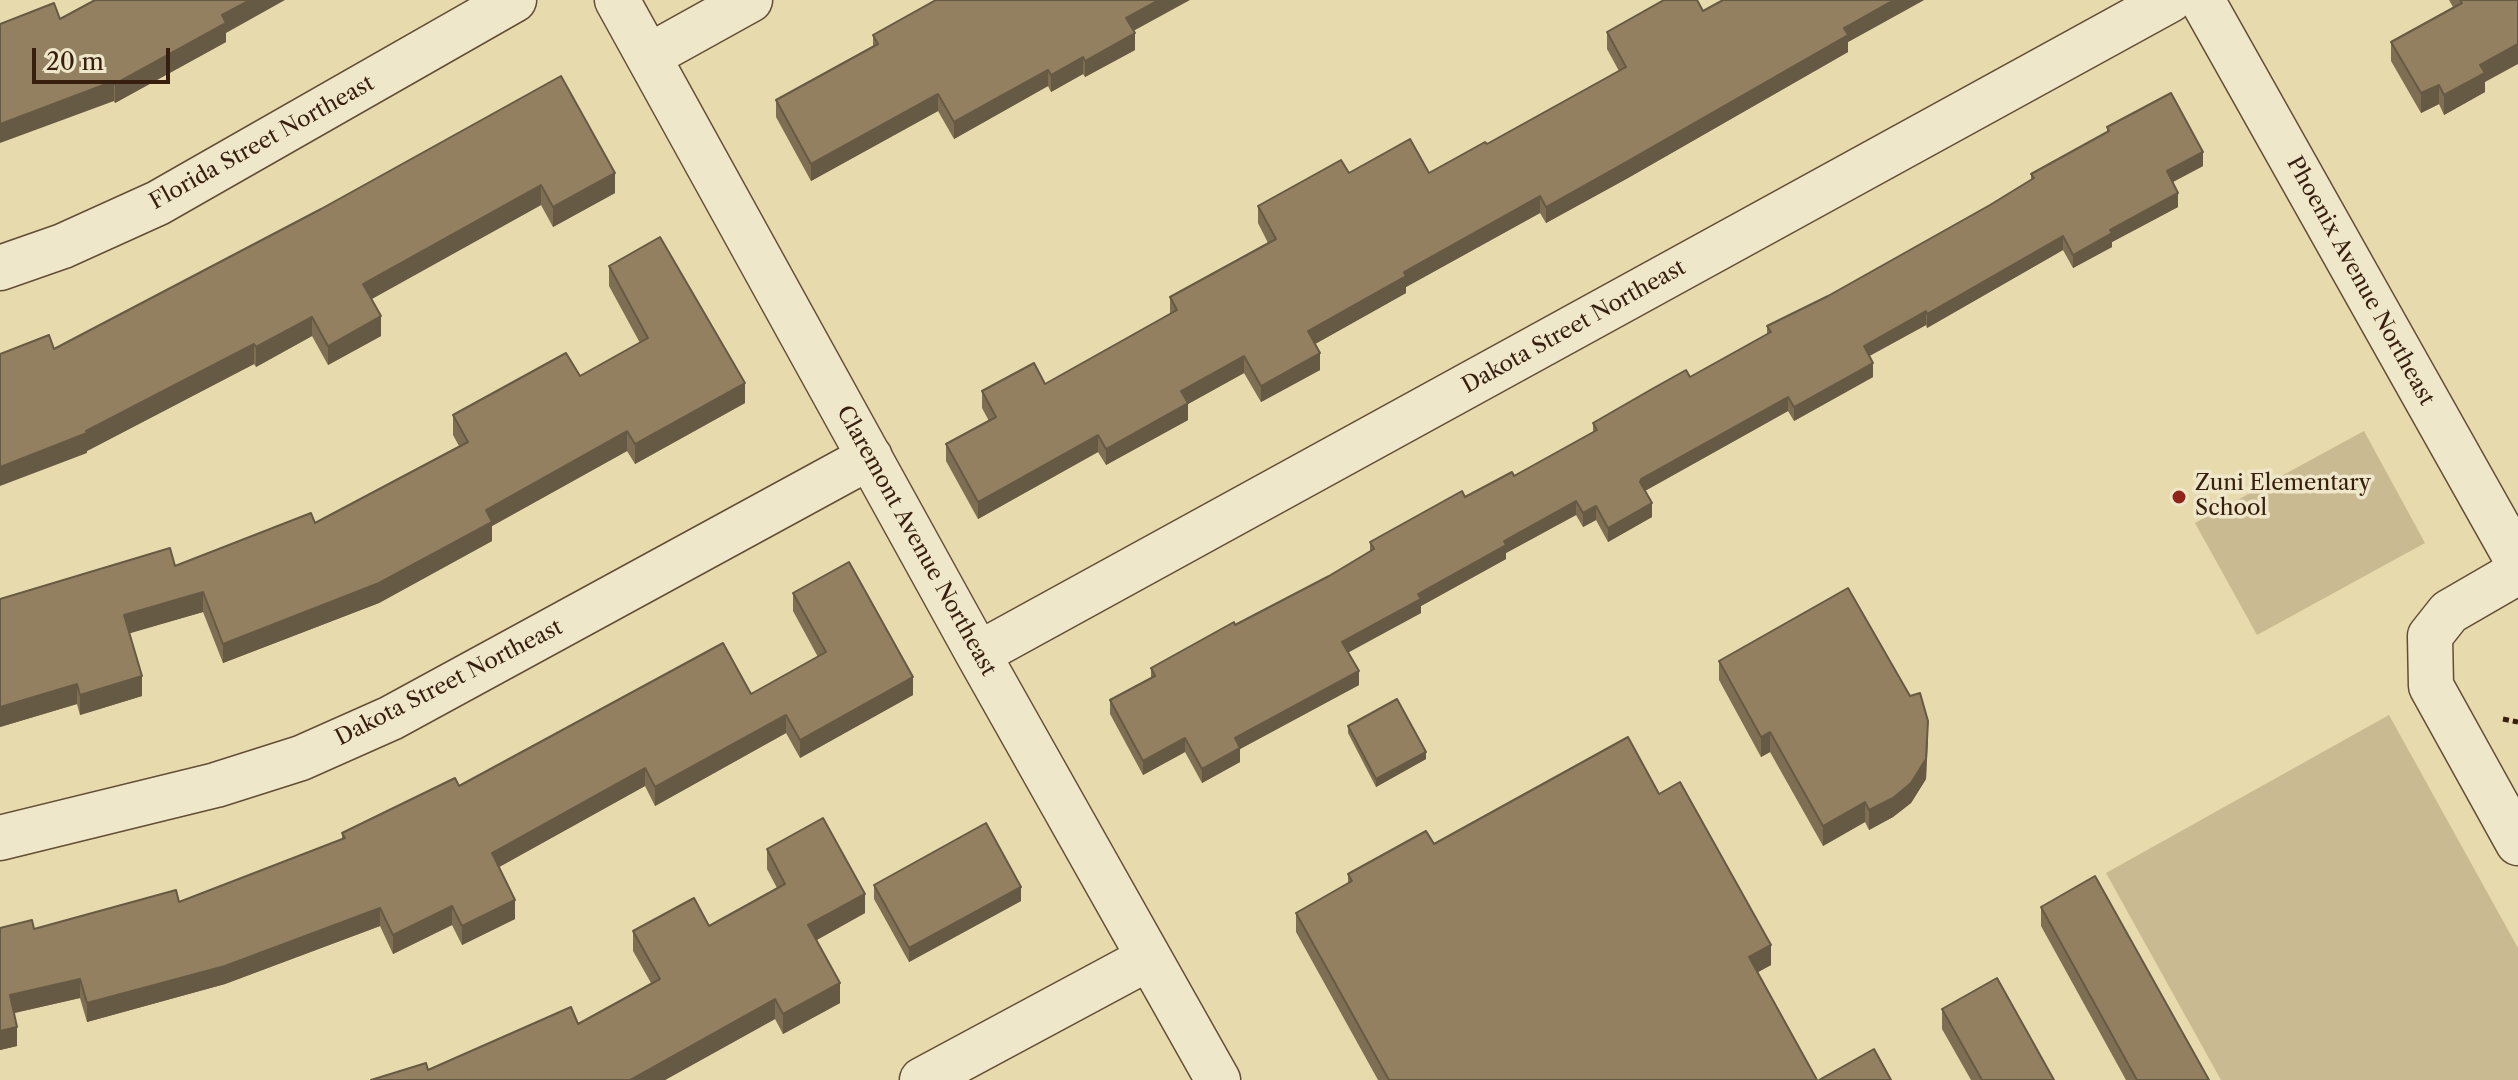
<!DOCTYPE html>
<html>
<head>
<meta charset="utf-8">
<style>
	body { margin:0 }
	#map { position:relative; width:2518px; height:1080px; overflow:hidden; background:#e7daac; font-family:"Libre Caslon Text",serif }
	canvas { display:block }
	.scale { position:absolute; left:32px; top:48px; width:138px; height:36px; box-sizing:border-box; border:4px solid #371e0f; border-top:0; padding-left:10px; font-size:24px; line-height:28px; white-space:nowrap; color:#371e0f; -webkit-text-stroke:6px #efe7c9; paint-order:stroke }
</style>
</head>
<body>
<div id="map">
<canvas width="2518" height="1080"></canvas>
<div class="scale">20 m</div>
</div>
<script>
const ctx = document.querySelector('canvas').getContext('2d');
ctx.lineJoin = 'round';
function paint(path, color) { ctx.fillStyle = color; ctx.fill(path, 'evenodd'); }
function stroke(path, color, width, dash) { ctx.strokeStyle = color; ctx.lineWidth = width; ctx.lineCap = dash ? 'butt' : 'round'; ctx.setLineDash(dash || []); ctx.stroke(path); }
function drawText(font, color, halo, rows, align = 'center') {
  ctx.font = font + ' "Libre Caslon Text",serif'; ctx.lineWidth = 7; ctx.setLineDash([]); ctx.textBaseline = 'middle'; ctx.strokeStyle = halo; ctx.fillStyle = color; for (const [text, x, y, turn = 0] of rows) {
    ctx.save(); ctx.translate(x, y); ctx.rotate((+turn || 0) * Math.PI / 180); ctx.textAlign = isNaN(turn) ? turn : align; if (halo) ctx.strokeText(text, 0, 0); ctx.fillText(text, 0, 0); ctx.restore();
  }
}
const green = new Path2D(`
	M2364,431L2425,543L2257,635L2195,523Z
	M2389,715L2518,948V1080H2221L2106,873Z`);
const path = new Path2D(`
	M2503,719L2518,722`);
const minor = new Path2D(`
	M617,0L978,654L1218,1080
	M2202,0L2518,562
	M649,56L750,0
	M0,268L63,246L158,203L514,0
	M2518,572L2449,612L2430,636L2431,686L2518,843
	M978,654L2170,0
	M0,838L216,785L301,758L391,718L870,457
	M922,1080L1149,958`);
const wall = new Path2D(`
	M1723,0H1924L1848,42V52L1628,178L1546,223L1540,213L1406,287V293L1315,344L1320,370L1261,402L1244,373L1188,404V420L1106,465L1098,452L978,519L946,461V444L989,421L982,408V391L1045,384L1170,314V297L1268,243L1258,223V206L1349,173H1429L1487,144L1619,71L1607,49V32L1703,11Z
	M2449,0H2518L2485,82V92L2444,115L2439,104L2421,113L2391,61V42L2453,7Z
	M60,19L226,33V42L115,103Z
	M1134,31L1135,50L1085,77L1083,74L1051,92L1048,86L954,139L938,111L811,181L776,117V100L873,46V35Z
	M561,76L615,193L553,227L541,205L371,299L381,336L328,365L312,336L256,367L254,364L87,451V453L54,349L321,209Z
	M2107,127L2203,166L2173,182L2178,207L2112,242V247L2073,268L2063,250L1927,328L1926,325L1869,356L1873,377L1794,421L1788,411L1645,491L1652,517L1608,542L1596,520L1583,527L1576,515L1506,553V559L1421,606V613L1348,652L1359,685L1240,749V762L1202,783L1185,752L1143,775L1110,714V700L1151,678V668L1329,576L1370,551V542L1465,497L1514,476L1593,432V423L1690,377L1767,334V326L1828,296L1990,205L2031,180V174L2107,132Z
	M609,266L745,403L635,464L627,451L492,526V541L379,603L223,663L203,612L129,633L142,696L80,715L77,704L0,727V599L175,566L315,523L459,446L453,435V415L580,376L640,343L609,286Z
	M793,593L913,695L800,758L786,733L655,806L645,786L499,867L515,919L462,945L452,925L393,954L380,926L225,984L87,1022L80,998L14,1013L17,1046L0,1050V928L34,929L179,902L342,839V833L459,786L751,694L818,657L793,611Z
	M1719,661L1928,741L1926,779L1911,803L1893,817L1869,830L1865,822L1823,846L1770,752L1761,757L1719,680Z
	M1348,726L1426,759L1376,787L1348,733Z
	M1659,794L1771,965L1758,972L1817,1080H1378L1296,932V913L1348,883V874L1434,844Z
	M767,849L865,913L816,940L840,1003L783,1034L775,1019L665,1080H371L428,1070L578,1024L651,983L633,951V931L709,926L777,888L767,869Z
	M874,885L1021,901L909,962L874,899Z
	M2041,907L2209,1080H2126L2041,926Z
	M1942,1009L2054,1080H1971L1942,1029Z`);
const shadedWall = new Path2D(`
	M250,0H285L226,33V42L115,103V84L222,15Z
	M1159,0H1190L1126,35V18Z
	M1894,0H1924L1848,42V52L1628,178L1546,223V207L1844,28Z
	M1135,33V50L1085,77V61Z
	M2518,44V64L2485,82V92L2444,115V95L2480,65Z
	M1083,57V74L1051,92V75Z
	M1048,70V86L954,139V122Z
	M114,81V101L0,143V124Z
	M2439,85V104L2421,113V93Z
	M938,94V111L811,181V164Z
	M2203,152V166L2167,185V171Z
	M615,173V193L553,227V207Z
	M541,185V205L363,304V284Z
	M2178,193V207L2112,242V247L2073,268V255L2110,230Z
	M1540,196V213L1406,287V293L1308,348V331L1404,272Z
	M2063,236V250L1927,328V314Z
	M1926,311V325L1864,359V346Z
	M381,316V336L328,365V346Z
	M312,317V336L256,367V347Z
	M254,344V364L87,451V453L0,486V467L86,431Z
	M1320,353V370L1261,402V386Z
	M1244,356V373L1188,404V420L1106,465V449L1181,391Z
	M1873,363V377L1794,421V407Z
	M745,383V403L635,464V444Z
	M1788,397V411L1641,493L1640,482L1641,479Z
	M627,431V451L492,526V541L379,603L223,663V644L486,510Z
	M1098,435V452L978,519V502Z
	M1576,501V515L1506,553V559L1421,606V613L1342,656V642L1504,541Z
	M1652,503V517L1608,542V528Z
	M1596,506V520L1583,527V513Z
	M203,592V612L124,635V615Z
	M1359,671V685L1240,749V762L1202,783V769L1235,738Z
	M142,676V696L80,715V695Z
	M913,677V695L800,758V740Z
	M77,684V704L0,727V707Z
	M786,715V733L655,806V787Z
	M1928,721L1926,779L1911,803L1893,817L1869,830V810Z
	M1770,732V752L1761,757V737Z
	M1185,738V752L1143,775V761Z
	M1426,752V759L1376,787V779Z
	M645,768V786L492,871V853Z
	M1865,802V822L1823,846V826Z
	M1021,887V901L909,962V948Z
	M865,894V913L808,945V925Z
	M515,900V919L462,945V926Z
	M452,906V925L393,954V935Z
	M380,908V926L225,984L87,1022V1003Z
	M1771,945V965L1749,977V957Z
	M80,979V998L10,1014V995Z
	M840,983V1003L783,1034V1014Z
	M775,999V1019L665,1080H630Z
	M17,1027V1046L0,1050V1031Z`);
const building = new Path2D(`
	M95,0H250L222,15L226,23L115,84L114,81L0,124V24L54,3L60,19Z
	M936,0H1159L1126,18L1135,33L1085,61L1083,57L1051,75L1048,70L954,122L938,94L811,164L776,100L878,44L873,35Z
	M1664,0H1697L1703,11L1723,0H1894L1844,28L1848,35L1628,161L1546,207L1540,196L1404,272L1406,276L1308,331L1320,353L1261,386L1244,356L1181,391L1188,403L1106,449L1098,435L978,502L946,444L996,417L982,391L1034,363L1045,384L1177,310L1170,297L1276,239L1258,206L1341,160L1349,173L1410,139L1429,173L1485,142L1487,144L1626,67L1607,32Z
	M2460,0H2518V44L2480,65L2485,73L2444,95L2439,85L2421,93L2391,42L2462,3Z
	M561,76L615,173L553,207L541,185L363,284L381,316L328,346L312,317L256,347L254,344L86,431L87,433L0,467V354L49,335L54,349L321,209Z
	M2171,93L2203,152L2167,171L2178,193L2110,230L2112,233L2073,255L2063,236L1927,314L1926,311L1864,346L1873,363L1794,407L1788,397L1641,479L1640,482L1652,503L1608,528L1596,506L1583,513L1576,501L1504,541L1506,545L1418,594L1421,599L1342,642L1359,671L1235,738L1240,748L1202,769L1185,738L1143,761L1110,700L1155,676L1151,668L1234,622L1235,625L1329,576L1374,549L1370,542L1462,491L1465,497L1512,472L1514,476L1597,430L1593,423L1652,389L1686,370L1690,377L1771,332L1767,326L1828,296L1990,205L2034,178L2031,174L2109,131L2107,127Z
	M660,237L745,383L635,444L627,431L486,510L492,522L379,583L223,644L203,592L124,615L142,676L80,695L77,684L0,707V599L170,548L175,566L311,513L315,523L468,442L453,415L566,353L580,376L648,338L609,266Z
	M849,562L913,677L800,740L786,715L655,787L645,768L492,853L515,900L462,926L452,906L393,935L380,908L225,966L87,1003L80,979L10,995L17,1027L0,1031V928L32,920L34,929L176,890L179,902L345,838L342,833L455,778L459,786L723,643L751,694L826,652L793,593Z
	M1848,588L1910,696L1920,693L1928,721L1926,759L1911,783L1893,798L1869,810L1865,802L1823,826L1770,732L1761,737L1719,661Z
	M1397,699L1426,752L1376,779L1348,726Z
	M1628,737L1659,794L1680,782L1771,945L1749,957L1817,1080H1389L1296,913L1352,881L1348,874L1426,831L1434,844Z
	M823,818L865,894L808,925L840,983L783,1014L775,999L630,1080H371L426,1063L428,1070L571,1007L578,1024L660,979L633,931L694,898L709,926L785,884L767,849Z
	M986,823L1021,887L909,948L874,885Z
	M2095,876L2209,1080H2137L2041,907Z
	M1997,978L2054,1080H1982L1942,1009Z
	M1874,1049L1891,1080H1819Z`);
const markers = [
	[2179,497,8,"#8f2418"]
];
const streetNames = [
	["Florida Street Northeast",262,143,-29],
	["Phoenix Avenue Northeast",2360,281,61],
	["Dakota Street Northeast",1574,327,-29],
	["Claremont Avenue Northeast",916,541,61],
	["Dakota Street Northeast",449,683,-27]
];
const poiNames = [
	["Zuni Elementary",2195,484],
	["School",2195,509]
];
paint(green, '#c9ba91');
stroke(minor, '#634d36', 47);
stroke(path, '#371e0f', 5, [6, 4]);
stroke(minor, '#efe7c9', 44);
paint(wall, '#7e6e53');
paint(shadedWall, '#675a44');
paint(building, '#938061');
stroke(building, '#675a44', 2);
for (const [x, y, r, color] of markers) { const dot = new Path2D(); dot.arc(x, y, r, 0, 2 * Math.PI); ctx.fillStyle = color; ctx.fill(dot); stroke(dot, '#efe7c9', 3); }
drawText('22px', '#371e0f', '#efe7c9', streetNames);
drawText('22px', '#371e0f', '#efe7c9', poiNames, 'left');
</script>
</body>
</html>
